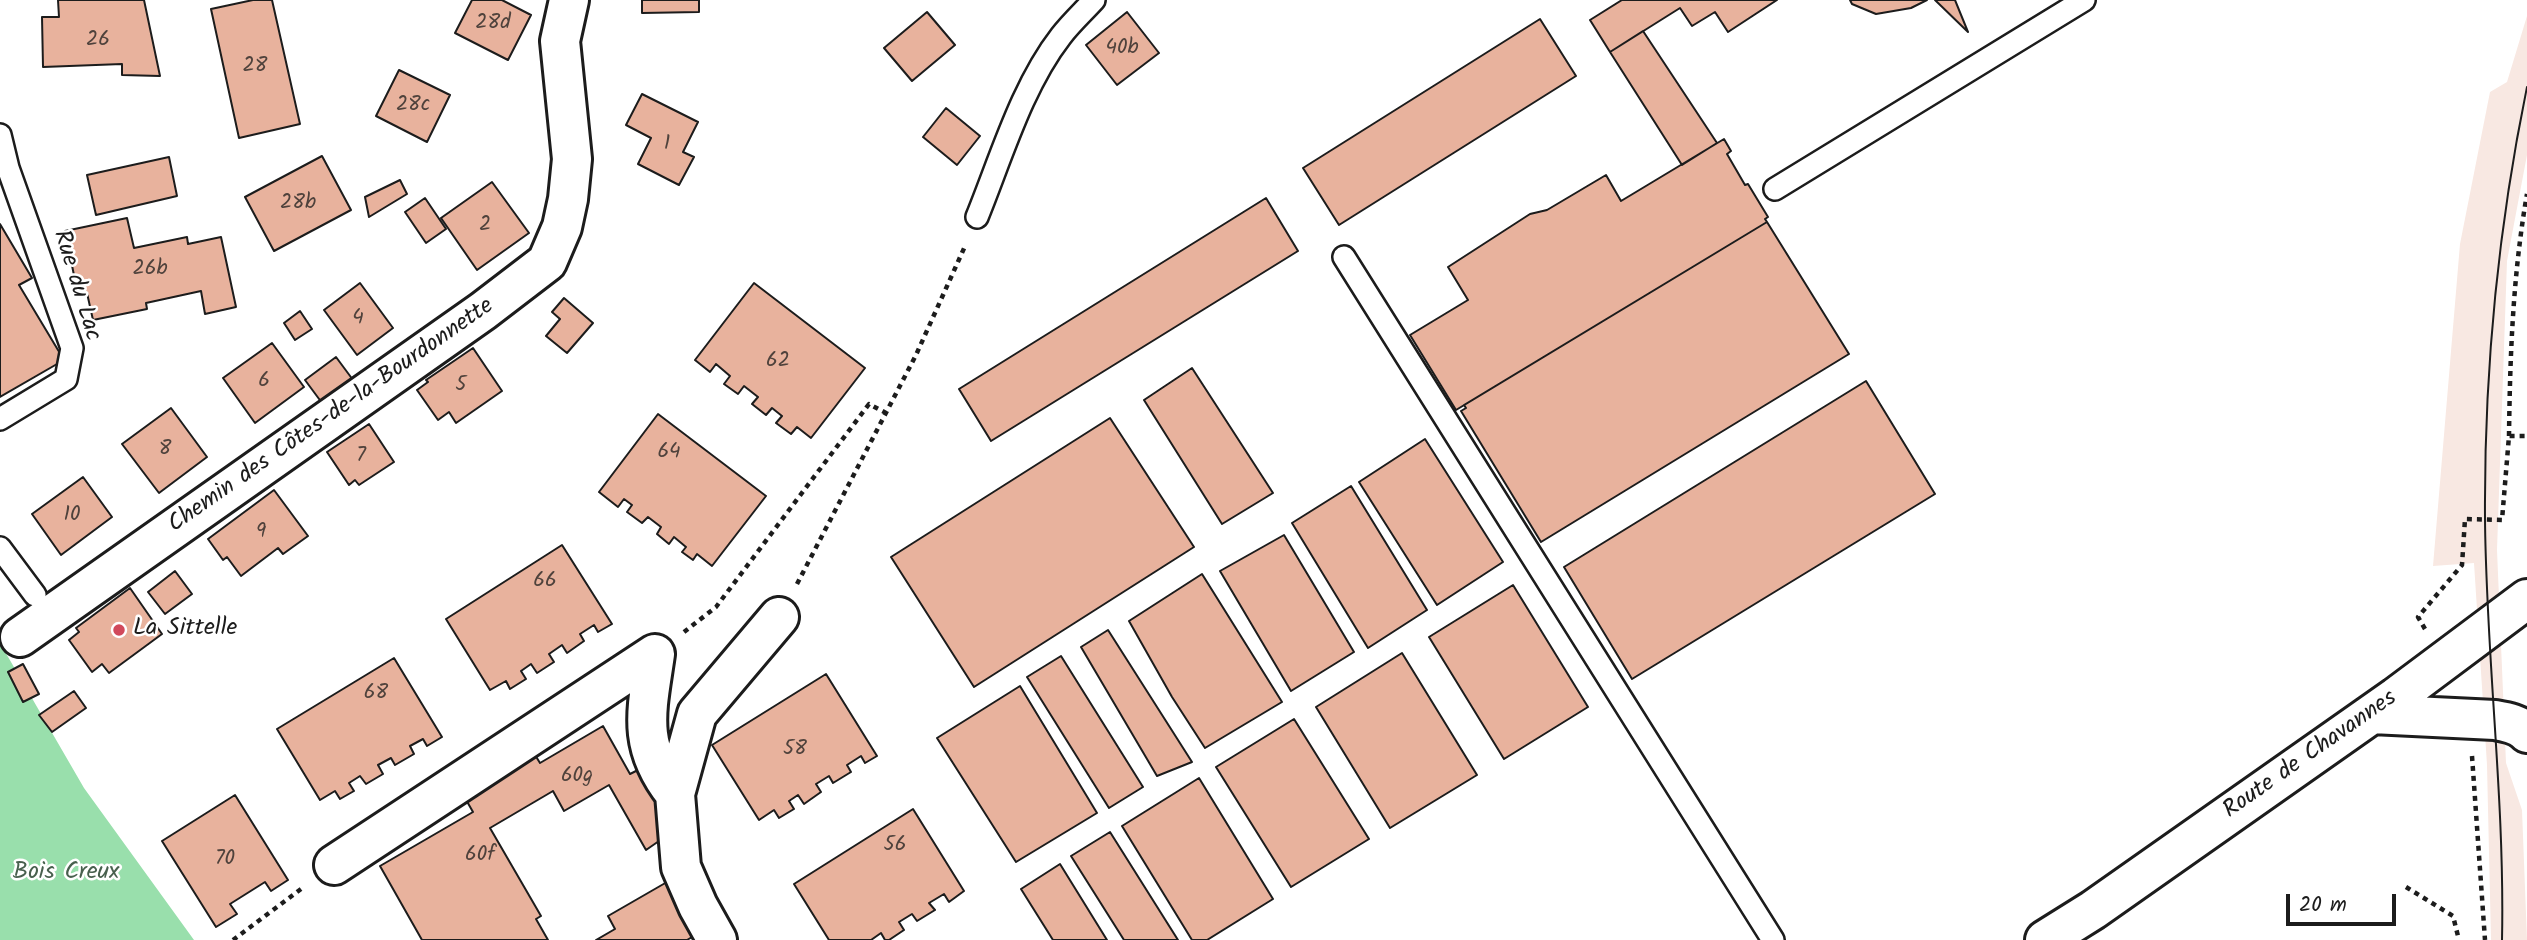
<!DOCTYPE html>
<html>
<head>
<meta charset="utf-8">
<style>
	body { margin:0 }
	#map { position:relative; width:2527px; height:940px; overflow:hidden; background:#fff; font-family:Kalam,sans-serif }
	canvas { display:block }
	.scale { position:absolute; left:2286px; top:894px; width:110px; height:32px; box-sizing:border-box; border:4px solid #1c1c1c; border-top:0; padding-left:9px; font-size:21px; line-height:24px; white-space:nowrap; color:#1c1c1c; -webkit-text-stroke:5px #fff; paint-order:stroke }
</style>
</head>
<body>
<div id="map">
<canvas width="2527" height="940"></canvas>
<div class="scale">20 m</div>
</div>
<script>
const ctx = document.querySelector('canvas').getContext('2d');
ctx.lineJoin = 'round';
function paint(path, color) { ctx.fillStyle = color; ctx.fill(path, 'evenodd'); }
function stroke(path, color, width, dash) { ctx.strokeStyle = color; ctx.lineWidth = width; ctx.lineCap = dash ? 'butt' : 'round'; ctx.setLineDash(dash || []); ctx.stroke(path); }
function drawText(font, color, halo, rows, align = 'center') {
  ctx.font = font + ' Kalam,sans-serif'; ctx.lineWidth = 5; ctx.setLineDash([]); ctx.textBaseline = 'middle'; ctx.strokeStyle = halo; ctx.fillStyle = color; for (const [text, x, y, turn = 0] of rows) {
    ctx.save(); ctx.translate(x, y); ctx.rotate((+turn || 0) * Math.PI / 180); ctx.textAlign = isNaN(turn) ? turn : align; if (halo) ctx.strokeText(text, 0, 0); ctx.fillText(text, 0, 0); ctx.restore();
  }
}
const built = new Path2D(`
	M2527,16V155L2507,261L2497,550L2506,763L2522,810L2527,940H2491L2487,765L2474,563L2433,566L2460,244L2490,92L2507,82Z`);
const green = new Path2D(`
	M0,643L84,788L194,940H0Z`);
const building = new Path2D(`
	M58,0H144L160,76L122,75V64L43,67L42,17H59Z
	M253,0H272L300,124L239,138L211,9Z
	M472,0H502L531,15L508,60L455,33Z
	M642,0H699V12L642,13Z
	M1622,0H1777L1728,32L1715,12L1692,26L1680,8L1610,52L1590,20Z
	M1850,0H1927L1911,8L1876,14L1852,4Z
	M1935,0H1955L1968,32Z
	M927,12L955,45L912,81L884,48Z
	M1127,12L1159,53L1117,85L1086,45Z
	M1540,19L1576,76L1339,225L1303,168Z
	M1643,31L1717,143L1682,165L1610,52Z
	M399,70L450,95L427,142L376,116Z
	M642,94L698,122L683,152L694,157L679,185L638,164L651,138L626,125Z
	M946,108L980,136L957,165L923,137Z
	M1724,139L1731,151L1727,154L1745,185L1748,184L1768,217L1765,219L1767,222L1456,410L1410,335L1468,300L1448,267L1530,214L1547,210L1606,175L1621,201Z
	M322,156L351,210L274,251L245,197Z
	M169,157L177,196L96,215L87,175Z
	M400,180L407,194L369,217L365,197Z
	M492,182L529,233L477,270L441,218Z
	M425,198L446,229L426,243L405,212Z
	M1266,198L1298,251L991,441L959,389Z
	M127,218L134,248L187,237L188,244L221,237L236,307L205,314L201,291L146,303L147,309L93,320L87,293L78,295L65,231Z
	M1767,222L1849,354L1541,542L1461,411L1466,408L1464,405Z
	M0,224L32,278L19,285L64,360L0,397Z
	M360,283L393,328L357,355L324,310Z
	M754,283L865,368L811,438L797,427L791,434L776,423L782,416L772,408L766,415L752,404L758,397L744,386L738,394L724,384L730,376L716,364L710,372L695,360Z
	M564,298L593,323L567,353L546,336L560,319L552,312Z
	M300,311L312,329L295,340L284,323Z
	M272,343L304,387L255,423L223,378Z
	M473,348L502,391L456,423L449,412L438,420L417,390L428,382L426,380Z
	M336,357L356,384L325,407L305,380Z
	M1192,368L1273,493L1222,524L1144,400Z
	M1866,381L1935,494L1632,679L1564,567Z
	M171,408L207,457L159,493L122,444Z
	M658,414L766,496L712,566L697,554L693,560L682,552L686,547L674,537L669,544L657,534L661,527L648,517L642,523L627,512L632,505L624,499L618,507L599,492Z
	M1110,418L1194,547L974,687L891,557Z
	M369,424L394,462L359,485L355,480L349,485L327,452Z
	M1425,439L1503,562L1437,605L1359,482Z
	M83,477L112,517L61,555L32,514Z
	M1351,486L1427,610L1368,648L1292,523Z
	M274,490L308,536L283,554L278,548L241,576L227,557L223,560L208,539Z
	M1284,535L1354,652L1291,691L1220,571Z
	M562,545L612,624L598,632L594,625L580,634L584,641L567,653L562,645L549,654L554,662L537,673L531,664L521,671L526,679L510,689L506,681L490,690L446,619Z
	M175,571L192,594L165,614L148,592Z
	M1202,574L1282,702L1205,748L1172,697L1129,621Z
	M1513,585L1588,707L1504,759L1429,637Z
	M130,588L162,634L109,673L102,664L92,672L69,640L79,632L76,628Z
	M1108,630L1192,762L1157,776L1081,647Z
	M1402,653L1477,775L1390,828L1316,707Z
	M1061,656L1143,787L1109,808L1027,677Z
	M394,658L442,737L427,746L423,739L410,746L414,754L395,765L391,758L378,765L383,774L366,784L360,776L349,783L354,791L340,799L335,791L320,800L277,729Z
	M23,664L39,694L23,702L8,672Z
	M826,674L877,756L865,763L861,756L847,765L851,772L833,783L829,776L816,784L821,792L804,804L798,795L789,801L794,809L779,818L774,810L759,820L712,745Z
	M1020,686L1097,813L1016,862L937,738Z
	M74,691L86,708L52,732L39,715Z
	M1294,719L1369,839L1291,887L1216,767Z
	M603,726L630,774L640,769L659,803V841L646,850L609,785L564,811L553,791L490,828L541,916L536,919L548,940H422L380,866L473,812L461,791L532,750L540,763Z
	M1199,778L1273,899L1207,940H1192L1122,826Z
	M235,795L288,880L271,891L265,882L230,904L237,914L216,927L162,841Z
	M913,809L964,891L949,902L944,894L929,903L935,910L917,921L912,914L899,922L904,930L889,940H885L881,933L871,940H829L794,884Z
	M1110,832L1178,940H1124L1071,856Z
	M1060,864L1107,940H1053L1021,889Z
	M667,882L697,934L687,940H596L615,929L608,916Z`);
const path = new Path2D(`
	M2509,436C2510,354 2513,274 2527,194
	M797,584L916,355L966,244
	M2425,629L2418,617L2462,565L2465,519L2502,520L2509,436H2527
	M684,632L716,607L869,404L886,413
	M2472,756L2485,940
	M2406,887L2453,916L2459,940
	M233,940L305,886`);
const lane = new Path2D(`
	M0,135L8,168L72,348L66,379L0,419
	M1775,189L2084,0
	M977,217C1001,158 1022,86 1061,36C1071,23 1083,12 1094,0
	M1344,257L1773,940
	M0,548L35,595`);
const street = new Path2D(`
	M20,637L483,311L547,262L562,227L568,199L572,159L560,41L569,0
	M334,865L655,654C647,710 636,745 675,794
	M717,940L698,906L681,867L675,794L697,714L779,617`);
const secondary = new Path2D(`
	M2372,714L2495,720C2507,722 2519,724 2527,733
	M2045,940L2093,910L2396,697L2527,599`);
const tram = new Path2D(`
	M2502,940C2505,799 2486,658 2485,518C2484,373 2498,228 2527,87`);
const markers = [
	[119,630,7,"#d1495b"]
];
const numberNames = [
	["28d",493,24],
	["26",98,41],
	["40b",1122,49],
	["28",255,67],
	["28c",413,106],
	["1",667,145],
	["28b",298,204],
	["2",485,226],
	["26b",150,270],
	["4",358,319],
	["62",778,362],
	["6",264,382],
	["5",461,386],
	["8",165,450],
	["64",669,453],
	["7",361,457],
	["10",72,516],
	["9",261,533],
	["66",545,582],
	["68",376,694],
	["58",795,750],
	["60g",577,777],
	["56",895,846],
	["60f",480,856],
	["70",225,860]
];
const streetNames = [
	["Rue du Lac",75,286,73],
	["Chemin des Côtes-de-la-Bourdonnette",332,417,-35],
	["Route de Chavannes",2311,756,-35]
];
const poiNames = [
	["La Sittelle",133,630]
];
const parkNames = [
	["Bois Creux",66,874]
];
paint(built, '#f8e8e2');
paint(green, '#99dfac');
paint(building, '#e8b29d');
stroke(building, '#1c1c1c', 2);
stroke(lane, '#1c1c1c', 26);
stroke(street, '#1c1c1c', 44);
stroke(secondary, '#1c1c1c', 44);
stroke(path, '#1c1c1c', 4.5, [5, 5]);
stroke(lane, '#fff', 21);
stroke(street, '#fff', 38);
stroke(secondary, '#fff', 38);
stroke(tram, '#1c1c1c', 2);
for (const [x, y, r, color] of markers) { const dot = new Path2D(); dot.arc(x, y, r, 0, 2 * Math.PI); ctx.fillStyle = color; ctx.fill(dot); stroke(dot, '#fff', 2.5); }
drawText('21px', '#4f423c', null, numberNames);
drawText('24px', '#1c1c1c', '#fff', streetNames);
drawText('24px', '#1c1c1c', '#fff', poiNames, 'left');
drawText('24px', '#48604e', '#fff', parkNames);
</script>
</body>
</html>
